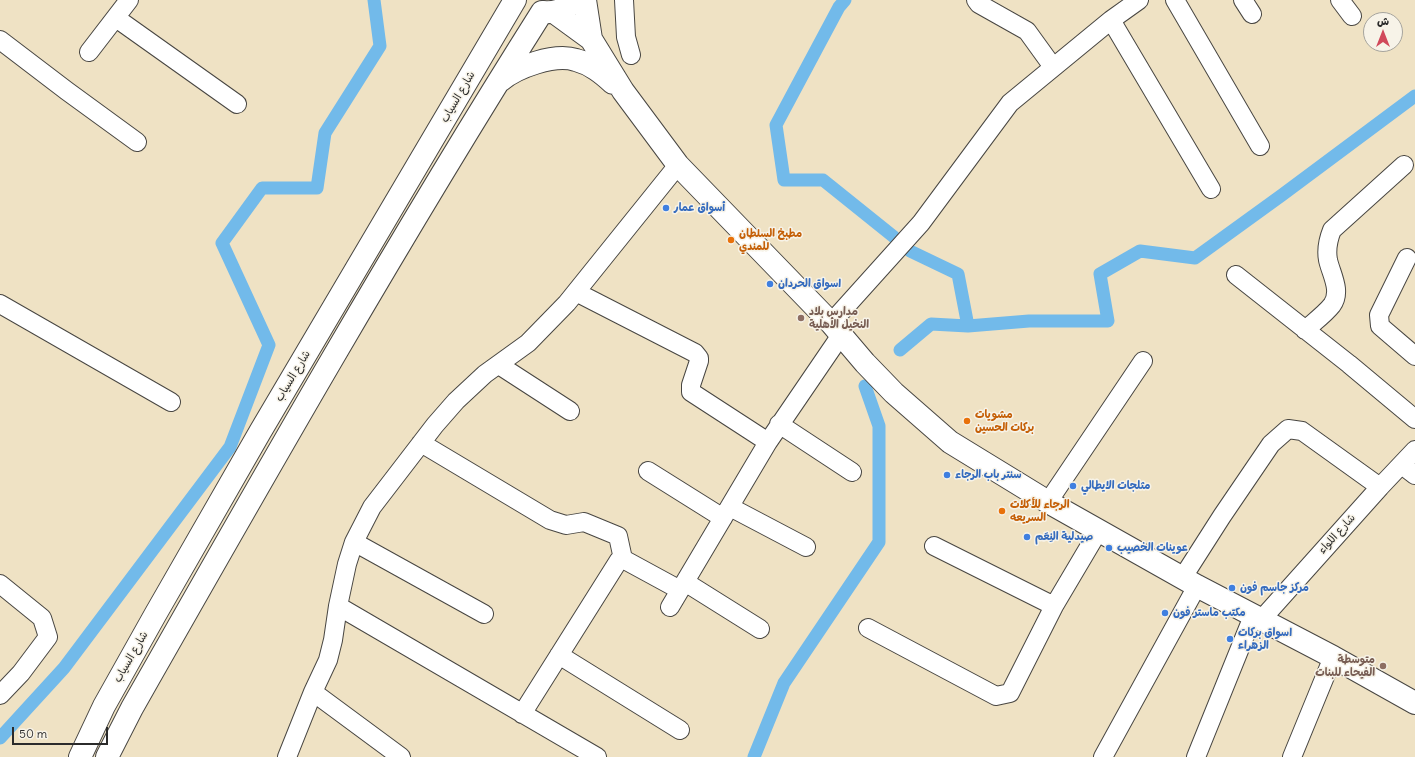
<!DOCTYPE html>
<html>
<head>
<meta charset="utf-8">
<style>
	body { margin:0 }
	#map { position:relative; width:1415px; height:757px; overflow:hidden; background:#efe2c4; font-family:Delius,"Playpen Sans Arabic",sans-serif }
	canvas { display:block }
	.north { position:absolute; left:1363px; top:12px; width:40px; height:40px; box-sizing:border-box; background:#f7f3e8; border:1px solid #a5a39c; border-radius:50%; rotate:0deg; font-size:11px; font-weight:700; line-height:16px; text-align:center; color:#2b2b2b }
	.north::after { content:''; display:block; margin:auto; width:14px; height:18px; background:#d1495b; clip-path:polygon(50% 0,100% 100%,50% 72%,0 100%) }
	.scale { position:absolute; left:12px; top:727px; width:96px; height:18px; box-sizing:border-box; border:2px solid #2b2b2b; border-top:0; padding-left:5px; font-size:12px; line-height:14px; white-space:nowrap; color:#2b2b2b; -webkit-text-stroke:3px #f7f3e8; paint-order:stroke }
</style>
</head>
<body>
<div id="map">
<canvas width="1415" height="757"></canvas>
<div class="north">ش</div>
<div class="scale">50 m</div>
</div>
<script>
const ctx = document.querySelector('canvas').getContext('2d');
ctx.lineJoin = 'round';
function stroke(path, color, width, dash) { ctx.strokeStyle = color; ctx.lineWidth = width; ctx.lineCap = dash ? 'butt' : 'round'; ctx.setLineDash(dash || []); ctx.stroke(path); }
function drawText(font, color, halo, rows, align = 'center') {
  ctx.font = font + ' Delius,"Playpen Sans Arabic",sans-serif'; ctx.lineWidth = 3; ctx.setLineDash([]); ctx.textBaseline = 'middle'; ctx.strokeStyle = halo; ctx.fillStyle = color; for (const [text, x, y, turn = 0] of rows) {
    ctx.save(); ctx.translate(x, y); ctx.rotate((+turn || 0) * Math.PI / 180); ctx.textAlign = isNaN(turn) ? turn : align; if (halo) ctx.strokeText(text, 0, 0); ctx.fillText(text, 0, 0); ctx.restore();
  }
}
const canal = new Path2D(`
	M845,0L839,7L776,125L784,180H823L894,237
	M910,251L958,274L968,326
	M900,350L931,324L968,326L1029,321H1108L1100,274L1140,251L1195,258L1282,195L1415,96
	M0,738L64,668L230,447L269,345L222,243L262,188H317L325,133L380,46L374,0
	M754,757L784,683L879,542V426L865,386`);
const minor = new Path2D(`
	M624,0L626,37L631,55
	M976,0L979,4L1027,31L1053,67
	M1175,0L1260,146
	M1243,0L1252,14
	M1340,0L1352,16
	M116,18L237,104
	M1111,20L1211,189
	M0,40L67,91L137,142
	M89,52L129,0
	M1407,258L1379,315L1380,326L1415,356
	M1236,275L1349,364L1415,419
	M576,292L695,353L699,358V361L691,385V392L768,442
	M0,304L171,402
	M831,323L921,223L1010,103L1111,20L1139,0
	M1305,330C1314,322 1325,314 1332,305C1342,291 1331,274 1328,260C1326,249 1328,240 1332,230L1404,165
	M499,365L570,411
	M779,424L852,472
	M421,443L550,520L566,525L584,522L618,536L623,559
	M1402,465L1415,475
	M648,471L723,518
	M1048,502L1143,361
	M730,507L806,547
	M354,542L484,614
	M934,546L1054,606
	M1183,577L1222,516L1271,444L1288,429L1302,431L1380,487
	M685,582L760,629
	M0,584L42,618L48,637L21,673L0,695
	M338,606L597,757
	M670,607L768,442L841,335
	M1261,620L1380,487L1415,450
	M868,628L996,696L1010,693L1054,606L1099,530
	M559,655L680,730
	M313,692L401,757
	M522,714L619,560L623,559L680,590
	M287,757L313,692L328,660L333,640L338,606L347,564L354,542L372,507L435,425L456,401L485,374L528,343L567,303L678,165
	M1103,757L1197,586
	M1196,757L1253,616
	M1292,757L1333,657`);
const major = new Path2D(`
	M585,0L591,39
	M543,12C555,13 566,10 575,0
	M554,12L591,39L623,91L678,165L831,323L865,363L894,393L950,442L1048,502L1197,586L1333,657L1415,703
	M500,81C516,67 555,53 576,60C591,64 602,73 613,83
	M80,757L104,706L155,615L260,432L515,0
	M107,757L132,708C265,474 398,240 542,12`);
const markers = [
	[666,208,4,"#3f7fe0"],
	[731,240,4,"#e8710a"],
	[770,284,4,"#3f7fe0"],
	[801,318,4,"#8d6e63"],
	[967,421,4,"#e8710a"],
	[947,475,4,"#3f7fe0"],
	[1073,486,4,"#3f7fe0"],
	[1002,511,4,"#e8710a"],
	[1027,537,4,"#3f7fe0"],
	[1109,548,4,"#3f7fe0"],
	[1232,588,4,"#3f7fe0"],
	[1165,613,4,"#3f7fe0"],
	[1230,639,4,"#3f7fe0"],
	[1383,666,4,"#8d6e63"]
];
const streetNames = [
	["شارع السياب",458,97,-60],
	["شارع السياب",293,376,-59],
	["شارع اللواء",1337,534,-48],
	["شارع السياب",131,657,-60]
];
const shopNames = [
	["أسواق عمار",674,208],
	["اسواق الحردان",778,284],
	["سنتر باب الرجاء",955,475],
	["مثلجات الايطالي",1081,486],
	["صيدلية النِعَم",1035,537],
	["عوينات الخصيب",1117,548],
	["مركز جاسم فون",1240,588],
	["مكتب ماستر فون",1173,613],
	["اسواق بركات",1238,633],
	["الزهراء",1238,646]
];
const foodNames = [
	["مطبخ السلطان",739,234],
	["للمندي",739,247],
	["مشويات",975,415],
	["بركات الحسين",975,428],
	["الرجاء للأكلات",1010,505],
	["السريعه",1010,518]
];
const educationNames = [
	["مدارس بلاد",809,312],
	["النخيل الأهلية",809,325],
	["متوسطة",1375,660,"right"],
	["الفيحاء للبنات",1375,673,"right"]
];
stroke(canal, '#72baea', 13);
stroke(minor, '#484642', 20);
stroke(major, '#484642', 24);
stroke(minor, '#fff', 18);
stroke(major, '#fff', 22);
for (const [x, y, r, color] of markers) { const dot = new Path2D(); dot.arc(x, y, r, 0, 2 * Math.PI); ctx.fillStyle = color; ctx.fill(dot); stroke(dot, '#f7f3e8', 1.5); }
drawText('11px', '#2b2b2b', '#f7f3e8', streetNames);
drawText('bold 11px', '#366cbe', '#f7f3e8', shopNames, 'left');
drawText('bold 11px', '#c56008', '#f7f3e8', foodNames, 'left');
drawText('bold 11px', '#785e54', '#f7f3e8', educationNames, 'left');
</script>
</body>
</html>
